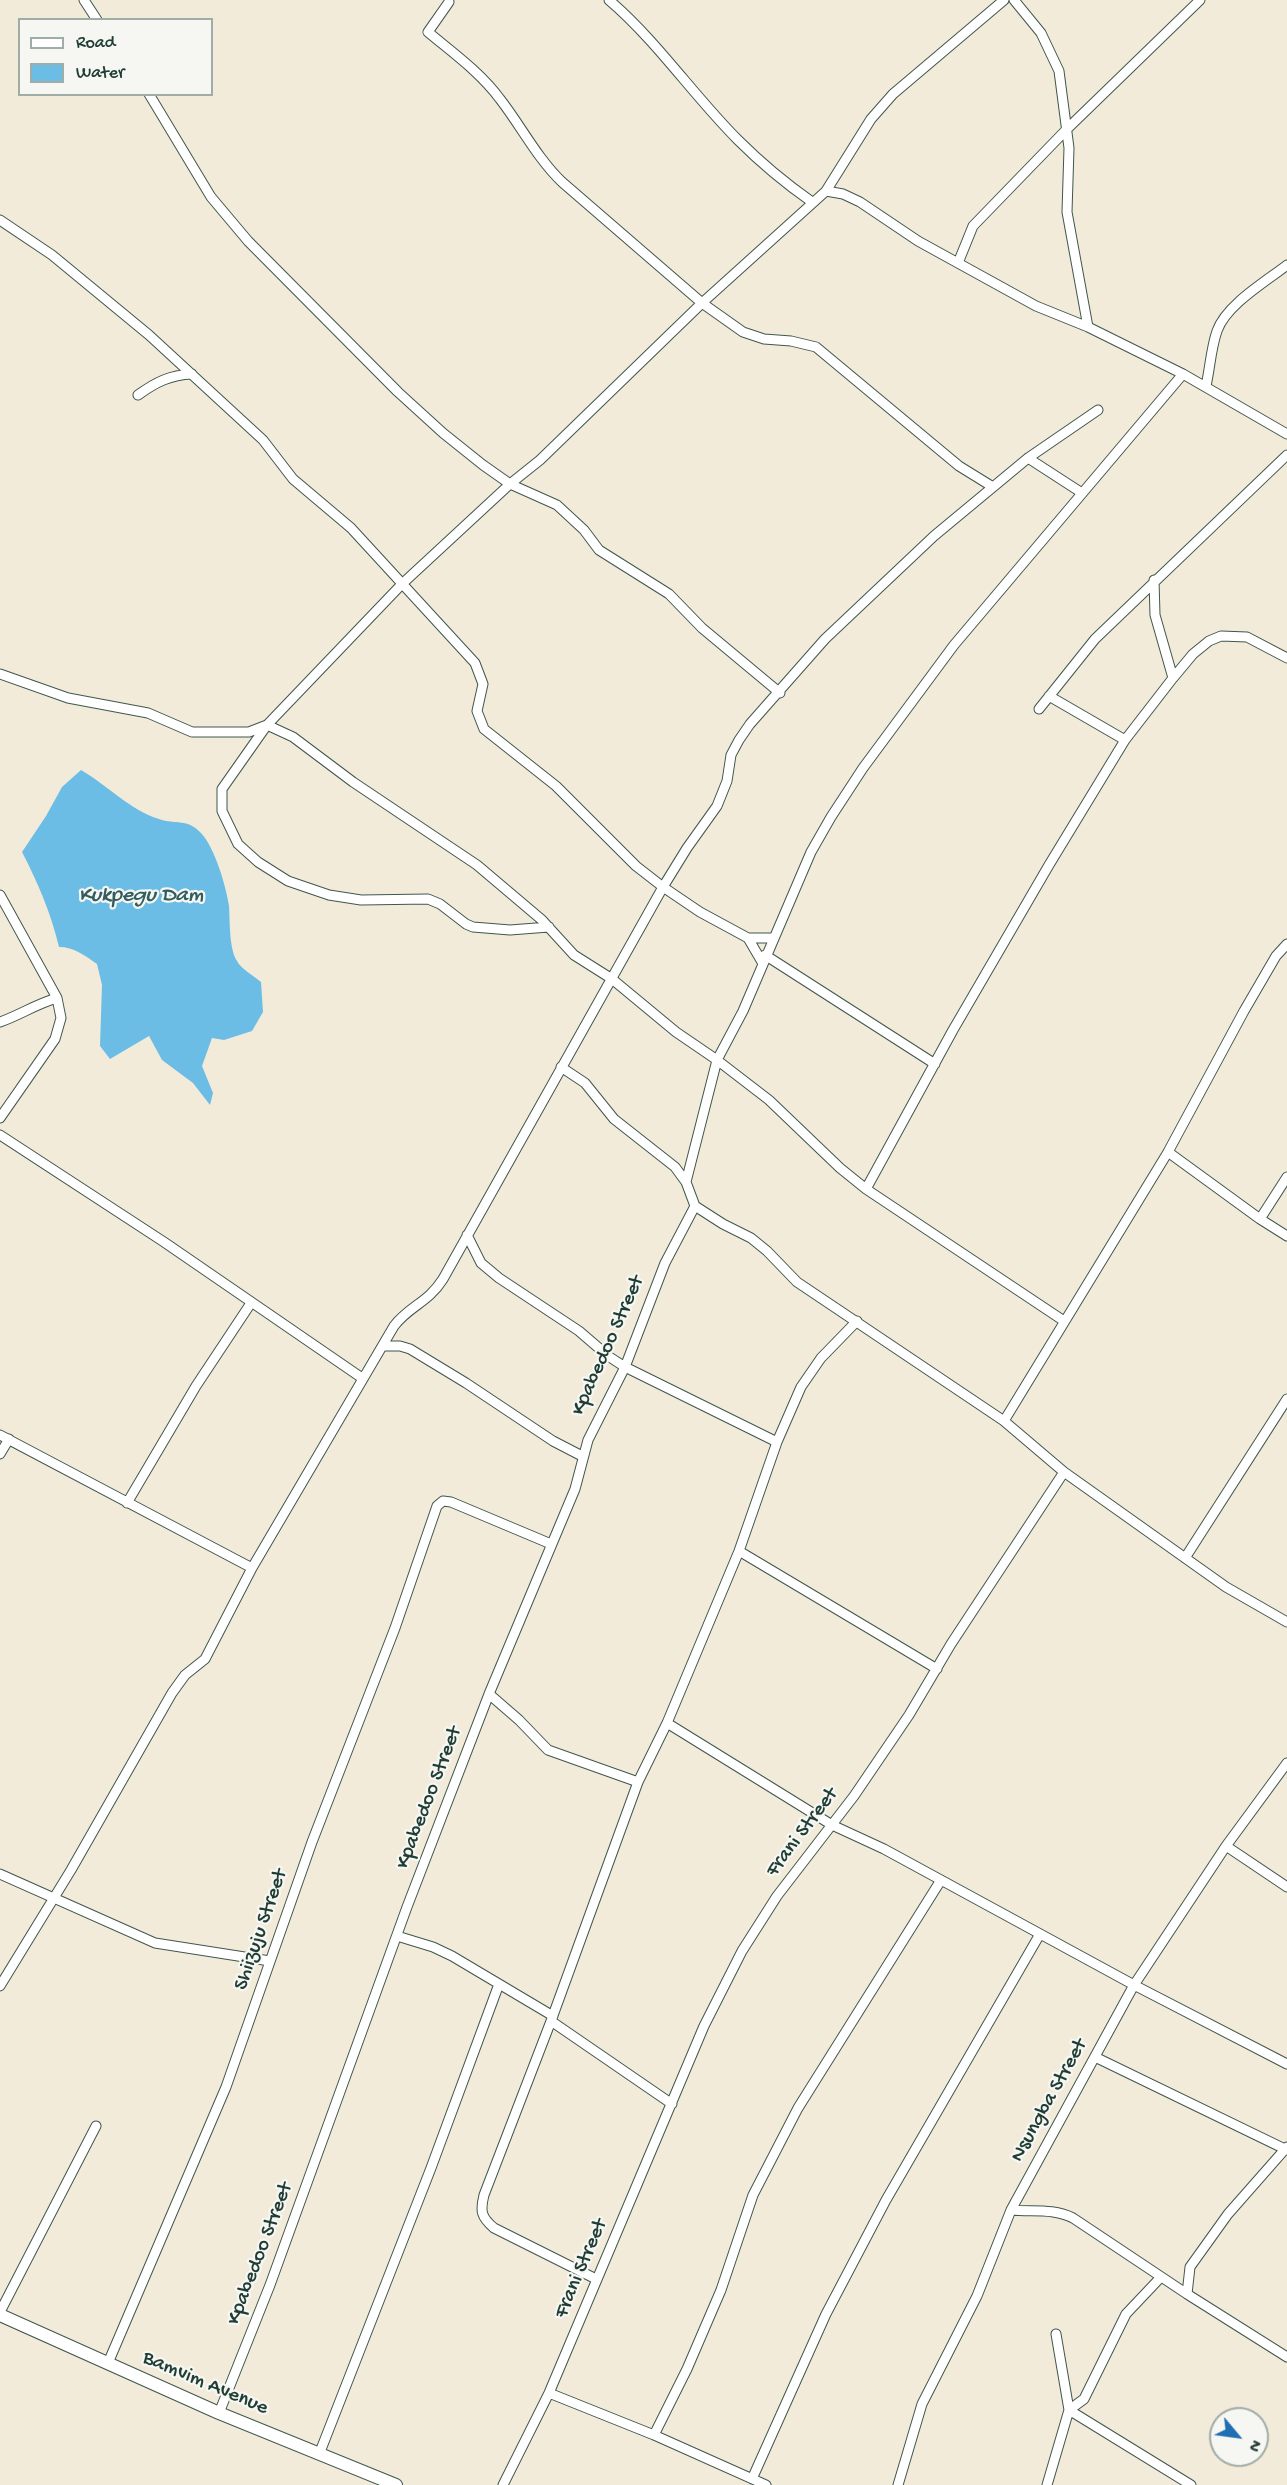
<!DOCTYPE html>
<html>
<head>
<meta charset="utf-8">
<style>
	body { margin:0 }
	#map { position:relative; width:1287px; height:2485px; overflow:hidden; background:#f3ebda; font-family:"Gochi Hand",sans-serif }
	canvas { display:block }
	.legend { position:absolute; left:18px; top:18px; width:195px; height:78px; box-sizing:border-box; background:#f6f6f2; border:2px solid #a0aca6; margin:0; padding:8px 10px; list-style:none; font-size:18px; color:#1f3d34 }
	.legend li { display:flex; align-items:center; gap:12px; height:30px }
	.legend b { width:30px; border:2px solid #a0aca6 }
	.north { position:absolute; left:1209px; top:2407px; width:60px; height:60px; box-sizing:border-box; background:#f6f6f2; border:2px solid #a0aca6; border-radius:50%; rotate:119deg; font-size:16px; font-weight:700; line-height:24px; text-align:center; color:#1f3d34 }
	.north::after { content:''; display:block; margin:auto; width:21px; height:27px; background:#1f6fb2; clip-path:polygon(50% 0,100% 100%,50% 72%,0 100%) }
</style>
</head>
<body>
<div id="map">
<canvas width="1287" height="2485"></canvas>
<ul class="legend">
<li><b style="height:8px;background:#fff"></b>Road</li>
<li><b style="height:16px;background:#6bbde6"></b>Water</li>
</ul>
<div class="north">N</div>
</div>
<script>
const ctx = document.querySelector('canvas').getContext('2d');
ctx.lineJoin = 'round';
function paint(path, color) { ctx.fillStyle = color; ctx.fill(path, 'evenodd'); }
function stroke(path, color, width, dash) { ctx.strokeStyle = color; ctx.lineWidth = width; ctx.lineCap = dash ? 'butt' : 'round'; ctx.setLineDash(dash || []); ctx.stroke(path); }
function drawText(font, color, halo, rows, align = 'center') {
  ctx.font = font + ' "Gochi Hand",sans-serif'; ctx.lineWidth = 4.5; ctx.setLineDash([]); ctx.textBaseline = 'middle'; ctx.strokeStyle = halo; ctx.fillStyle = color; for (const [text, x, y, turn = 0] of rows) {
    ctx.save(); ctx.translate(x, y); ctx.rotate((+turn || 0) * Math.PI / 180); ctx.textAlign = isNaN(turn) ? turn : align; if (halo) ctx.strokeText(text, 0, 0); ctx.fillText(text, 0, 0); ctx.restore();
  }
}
const water = new Path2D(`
	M81,770C107,785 130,810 159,819C176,825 187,818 201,833C215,848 226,886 229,906C230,920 229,949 237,961C241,969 254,976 261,982L263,1012L252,1031L224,1040L212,1038L202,1066L213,1093L210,1105L193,1083L162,1060L149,1036L110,1059L100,1046L102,985L97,964C84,955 74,947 59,947C51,913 38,883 22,852L46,816L62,787Z`);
const minor = new Path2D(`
	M84,0L97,20
	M609,0C657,41 693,95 738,140C761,163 785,183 812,202
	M1014,0L1041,33L1059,71L1069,148L1067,212L1088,327
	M449,2L428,32C453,53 480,72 500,99C521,126 537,158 562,182L702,303L743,332L764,339L791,341L816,347L959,466L993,487
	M149,94L211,197L248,241L398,392L443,433L483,465L510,484L557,505L584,530L599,550L669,594L702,628L780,693
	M826,191L843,194L860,202L918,241L1036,306L1088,327L1183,374L1287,434
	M0,220L52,255L149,335L263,440L293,479L351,528L475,663L483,684L477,711L484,729L556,786L636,866L663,887L700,912L748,938H774
	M958,263L973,226L1067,129L1200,0
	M1206,386C1210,368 1211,348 1217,331C1226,305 1265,282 1287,265
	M138,395C156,382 170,375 192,374
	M1028,458L1082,493
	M1154,580L1155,615L1173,678
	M0,674L68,698L148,713L192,732H249L267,725L293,737L353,782L477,865L542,920L574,955L612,979L676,1032L717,1060L769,1100L840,1168L866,1189L1064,1321
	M1049,696L1125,740
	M1039,709L1095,639L1287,455
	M0,895L57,998L61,1018L55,1039L0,1118
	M549,927L510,930L473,927L466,924L440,904L428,899L361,900L329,895L288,881L258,862L238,844L222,811V789L267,725L402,584L510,484L540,460L702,303L826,191L871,119L893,94L1004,0
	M748,938L762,962
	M765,955L935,1064
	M0,1022C20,1015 36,1004 57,998
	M561,1067L585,1083L614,1119L675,1167L686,1182L695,1206L723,1224L751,1238L767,1251L797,1282L1004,1421L1064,1472
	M0,1135L164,1242L362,1378
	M1168,1152L1260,1219L1287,1236
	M686,1182L717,1060L743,1011L811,852L831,817L863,768L954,645L1183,374
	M866,1189L953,1030L1049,865L1125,740L1173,678L1193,654L1209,641L1221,636L1247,637L1287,658
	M1260,1219L1287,1177
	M467,1235L481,1263L499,1278L579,1331L608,1356L625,1367L777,1442
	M383,1346H400L410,1349L466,1383L553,1441L582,1456
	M1004,1421L1168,1152L1244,1011L1276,956L1287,944
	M0,1435L252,1568
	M0,1454L9,1439
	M127,1503L196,1386L251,1303
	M739,1551L937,1669
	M1185,1558L1287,1399
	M489,1694L519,1720L548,1750L638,1782
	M667,1723L832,1825L884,1849L1134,1985L1287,2064
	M1226,1846L1287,1887
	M0,1874L155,1943L270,1961
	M397,1936L433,1947L452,1956L553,2016
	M0,1986L71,1870L172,1693L185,1675L205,1659L252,1568L394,1326C409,1306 428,1303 443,1279L663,887L687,848L717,806L727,781L731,755L739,740L750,724L825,639L934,536L1028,458L1098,410
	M551,2021L672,2104
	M1095,2057L1287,2150
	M1011,2210C1033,2212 1053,2208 1073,2218L1187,2294L1287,2357
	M596,2279L494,2228C481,2217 480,2211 484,2195L551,2021L638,1782L667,1723L739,1551L777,1442L801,1387L821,1358L857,1321
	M1187,2294L1190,2267L1228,2214L1287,2147
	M0,2312L96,2126
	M1056,2334L1069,2410L1191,2485
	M108,2363L226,2087L312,1842L395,1628L437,1506L443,1501L451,1502L551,1544
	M549,2393L654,2435L766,2485
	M219,2413L270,2285L407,1907L489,1694L575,1489L588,1440L625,1367L665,1263L695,1206
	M654,2435L687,2369L721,2290L753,2195L798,2108L941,1880
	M320,2452L431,2168L499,1984
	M752,2479L826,2314L886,2200L1040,1934
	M503,2485L549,2393L704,2026L742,1951L777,1896L854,1796L909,1715L951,1644L1064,1472L1226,1587L1287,1622
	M898,2485L922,2404L977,2296L1011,2210L1134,1985L1226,1846L1287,1763
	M1047,2485L1069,2410L1084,2399L1126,2314L1161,2277`);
const tertiary = new Path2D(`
	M0,2315L219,2413L396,2485`);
const streetNames = [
	["Kpabedoo Street",609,1346,-66],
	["Kpabedoo Street",430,1798,-69],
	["Frani Street",803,1833,-53],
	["Shiizuju Street",262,1930,-71],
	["Nsungba Street",1050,2101,-61],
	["Kpabedoo Street",261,2254,-69],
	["Frani Street",582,2269,-67],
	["Bamvim Avenue",205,2384,23]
];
const waterNames = [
	["Kukpegu Dam",141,897]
];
paint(water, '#6bbde6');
stroke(minor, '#3f574d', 11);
stroke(tertiary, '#3f574d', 14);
stroke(minor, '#fff', 9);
stroke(tertiary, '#fff', 12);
drawText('21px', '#1f3d34', '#f6f6f2', streetNames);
drawText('italic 22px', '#325d60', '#f6f6f2', waterNames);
</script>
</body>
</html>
